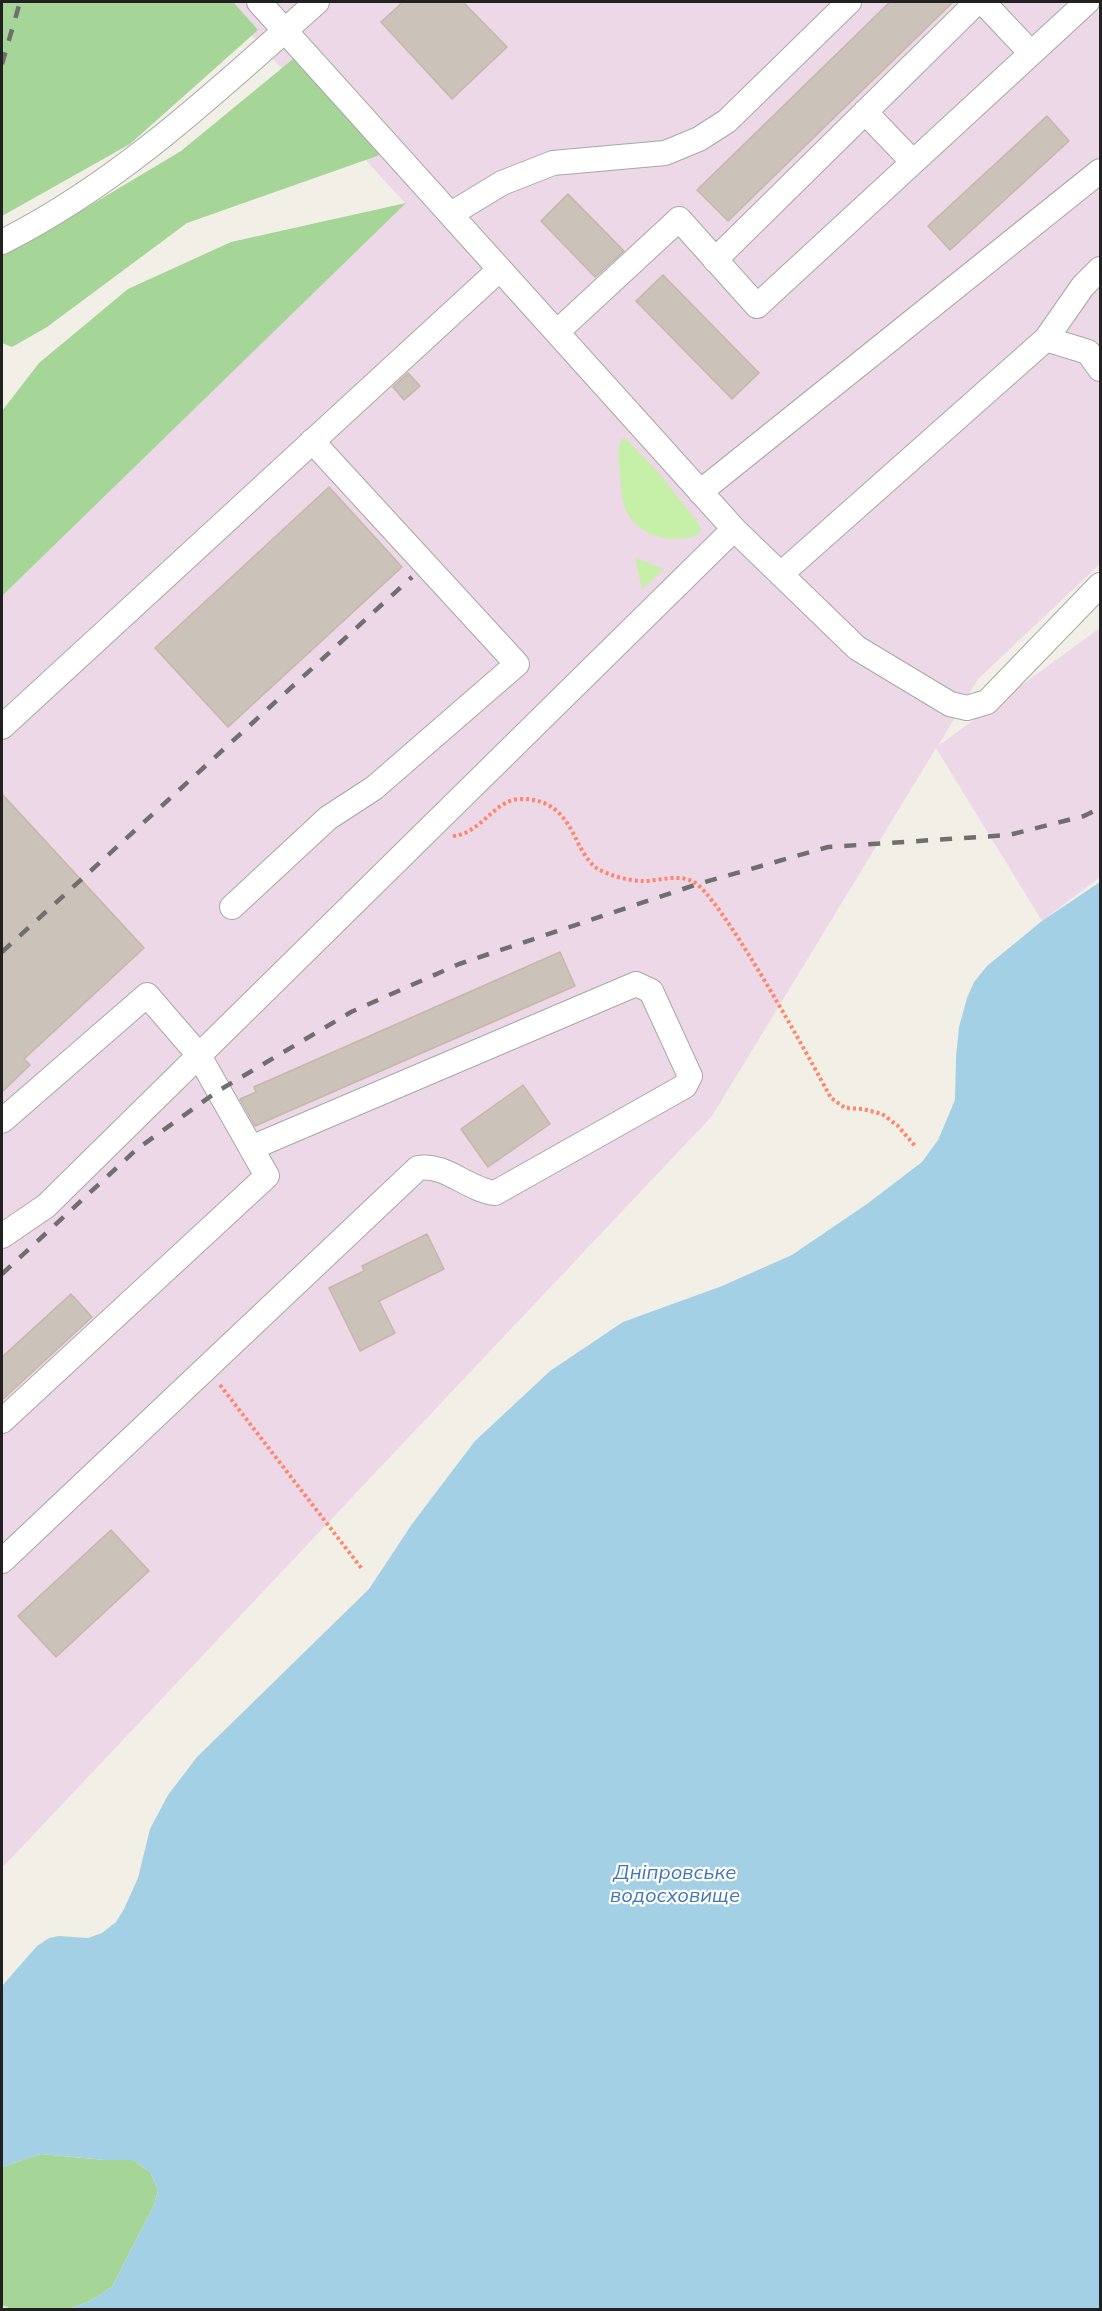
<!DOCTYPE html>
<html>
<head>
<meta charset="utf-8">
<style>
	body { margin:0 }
	#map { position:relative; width:1102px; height:2311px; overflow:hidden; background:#f2efe7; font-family:Mulish,sans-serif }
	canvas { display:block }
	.frame { position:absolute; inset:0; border:3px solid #212121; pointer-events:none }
</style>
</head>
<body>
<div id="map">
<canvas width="1102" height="2311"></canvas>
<div class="frame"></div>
</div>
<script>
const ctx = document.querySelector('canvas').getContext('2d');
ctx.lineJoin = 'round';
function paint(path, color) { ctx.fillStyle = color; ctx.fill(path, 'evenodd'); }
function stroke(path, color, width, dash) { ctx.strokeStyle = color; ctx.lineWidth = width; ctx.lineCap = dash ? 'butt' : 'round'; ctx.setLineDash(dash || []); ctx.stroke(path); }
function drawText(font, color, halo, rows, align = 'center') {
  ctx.font = font + ' Mulish,sans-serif'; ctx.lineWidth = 4.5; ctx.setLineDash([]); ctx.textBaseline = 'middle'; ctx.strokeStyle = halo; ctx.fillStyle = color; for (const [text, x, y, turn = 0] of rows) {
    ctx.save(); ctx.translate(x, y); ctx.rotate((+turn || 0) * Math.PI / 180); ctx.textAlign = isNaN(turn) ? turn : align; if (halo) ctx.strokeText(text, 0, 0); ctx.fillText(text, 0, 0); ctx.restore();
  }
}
const industrial = new Path2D(`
	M221,2H1100V564L978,679L938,746L1100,628V877L1042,921L936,748L712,1116L2,1868V596L405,203Z`);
const grass = new Path2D(`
	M624,437L658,472L701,527L698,535C670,545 634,536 624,505C621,495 621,483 620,473C619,461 615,447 624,437Z
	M635,558L664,569L642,589Z`);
const forest = new Path2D(`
	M2,2H233L258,30L130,144L2,216Z
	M304,50L394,150L187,223L47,327L12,347L2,343V254L29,242L181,151Z
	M406,203L2,596V411L39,363L128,289L231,242Z
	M41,2154L105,2160H133L150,2172L158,2190L154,2205L112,2287L90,2301L69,2309H11L2,2305V2167Z`);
const water = new Path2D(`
	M1100,882V2309H69L90,2301L112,2287L154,2205L158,2190L150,2172L133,2160H105L41,2154L2,2167V1986L37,1946L49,1938L59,1936L88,1938L102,1933L116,1922L124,1909L138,1878L150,1829L168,1795L197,1757L369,1589L412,1524L475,1441L550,1371L623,1322L722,1286L792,1255L867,1204L922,1162L938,1140L955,1100L956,1057L959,1027L967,998L974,982L987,966L1042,921Z`);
const building = new Path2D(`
	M403,2H463L507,47L452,99L381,22Z
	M890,2H953L728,221L697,190Z
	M1047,116L1069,141L950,250L928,226Z
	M568,194L624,251L595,277L541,221Z
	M663,275L759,373L732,399L636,301Z
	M408,373L420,386L404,400L393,387Z
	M329,487L402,567L228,727L155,648Z
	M2,794L144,948L24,1059L30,1065L2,1092Z
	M560,952L575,986L255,1126L240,1099L256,1092L254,1087Z
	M523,1085L550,1124L488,1167L461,1129Z
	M427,1234L444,1269L379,1301L395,1333L360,1351L329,1288L364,1271L362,1266Z
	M71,1294L92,1317L2,1400V1357Z
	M111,1530L149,1571L56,1657L18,1616Z`);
const path = new Path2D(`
	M453,836C480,834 495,800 519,799C553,798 566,817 579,845C583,852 588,861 595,867C607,875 628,881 643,881C659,881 676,874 692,881C719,892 812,1063 831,1098L845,1108L863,1109L882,1114L897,1125L916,1147
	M220,1385L362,1569`);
const minor = new Path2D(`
	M259,2L734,529L857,648L950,704L967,708L987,702L1100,585
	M983,2L1031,53
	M865,112L913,162
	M451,214L502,183L553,163L665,153L699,139L727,121L849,2
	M2,242C120,183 219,89 317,2
	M715,260L977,2
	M557,332L679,219L757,306L1087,2
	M1046,339L1088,352L1100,369
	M700,492L1100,171
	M781,574L1046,339L1083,286L1100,269
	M2,727L500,269
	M232,907L328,818L374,788L517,664L312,441
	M2,1121L147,995L198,1054L267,1176L2,1421
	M2,1236L46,1206L734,529
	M2,1561L418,1168C445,1163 468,1190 495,1193L685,1086L690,1076L651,991L636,984L251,1148`);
const rail = new Path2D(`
	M2,64L20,2
	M2,952L412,577
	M2,1274L137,1149L218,1091L351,1012L459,964L698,884L828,847L1009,835L1084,816L1100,808`);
const waterNames = [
	["Дніпровське",675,1873],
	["водосховище",675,1896]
];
paint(industrial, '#ecd8e6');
paint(grass, '#c6f0a8');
paint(forest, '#a5d597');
paint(water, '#a3d0e4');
paint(building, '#cbc2b9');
stroke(building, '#c6b7a7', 1.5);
stroke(minor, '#a8a8a8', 26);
stroke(path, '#ff866b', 4, [3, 3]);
stroke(minor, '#fff', 24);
stroke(rail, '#6f6f6f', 4.5, [12, 12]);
drawText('italic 20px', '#4275bc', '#fff', waterNames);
</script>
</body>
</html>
